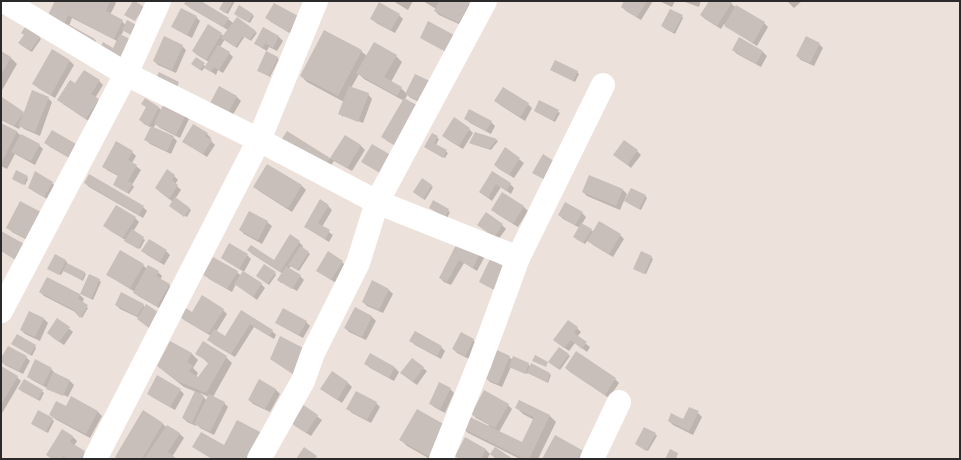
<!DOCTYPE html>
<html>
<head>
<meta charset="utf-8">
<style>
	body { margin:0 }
	#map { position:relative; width:961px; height:460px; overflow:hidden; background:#ede2db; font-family:"Fira Sans",sans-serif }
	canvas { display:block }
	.frame { position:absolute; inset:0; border:2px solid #2a2a2a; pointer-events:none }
</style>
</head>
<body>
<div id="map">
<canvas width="961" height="460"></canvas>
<div class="frame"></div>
</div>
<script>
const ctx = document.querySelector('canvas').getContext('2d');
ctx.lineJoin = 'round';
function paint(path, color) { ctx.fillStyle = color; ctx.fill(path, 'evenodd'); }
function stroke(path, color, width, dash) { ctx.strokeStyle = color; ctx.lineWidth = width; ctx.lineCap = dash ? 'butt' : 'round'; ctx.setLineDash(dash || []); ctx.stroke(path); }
const shadow = new Path2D(`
	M56,1H114L116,3L110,15L122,21L135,37L124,30L113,50L117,41L72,18L69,26L95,40L96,41L93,47L67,32Z
	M225,1H235L228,14L222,11Z
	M393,1H413L408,10Z
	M423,1H465L473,7L463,26L439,15L435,11L436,9Z
	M626,1H653L641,20L626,11L622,7Z
	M659,1H675L672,7Z
	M682,1H701L699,7Z
	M787,1H802L794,8Z
	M731,3L736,8L764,23L768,27L757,46L730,29L724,24L721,29L705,19L701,15Z
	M186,4L228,19L233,23L255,32L257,33L251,41L245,36L237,48L225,39L220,47L229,53L233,57L223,73L218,70L216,75L205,67L202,71L195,66L197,59L206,67L209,62L197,55L193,51L208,26L224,36L228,30L190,8Z
	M240,7L254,16L250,23L237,16Z
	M399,15L403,19L395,33L376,23L372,19Z
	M682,16L683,18L675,34L664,28Z
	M196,17L200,21L192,38L177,30L173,26Z
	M267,18L301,21L293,35L271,22Z
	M263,29L279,37L283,41L277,51L269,47L267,51L260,47L256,43Z
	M39,37L41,39L32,52L21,45Z
	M739,39L763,52L767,56L761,67L737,54L733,50Z
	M819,44L823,48L814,66L801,60L797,56Z
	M182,46L186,50L176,73L158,65L154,61Z
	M361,51L367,56H396L402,62L391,82L401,88L407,94L416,76L427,106L411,98L407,95L405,100L401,149L387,141L383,137L404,101L364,79L359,74L351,88L368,94L372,99L363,123L343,115V117L340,114L344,102L307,82L301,76Z
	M1,52L11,58L17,64L1,92Z
	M277,58L279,59L270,77L259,71Z
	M70,61L74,65L55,98L38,88L34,84Z
	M553,71L577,72L579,74L575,82Z
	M99,81L103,85L95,98L102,104L90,122L63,104L76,85Z
	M220,88L237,97L241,101L231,118Z
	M48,98L52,102L40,136L24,129L21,126L19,129L1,120V105L3,99L24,114Z
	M496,101L528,104L532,108L525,121L500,105Z
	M540,102L560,113L555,122L537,112Z
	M143,104L159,108L162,111L185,115L189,119L180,138L160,128L156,124L153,128L173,137L177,141L171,154L150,144L146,140L152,128L144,124L140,120L147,108Z
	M466,119L491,122L495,126L491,134L470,123Z
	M1,124L17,132L21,136L39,145L43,149L35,165L15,154L7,169L1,166Z
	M469,129L473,133L463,149L448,140L444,136Z
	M53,132L73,160L50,147L46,143Z
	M288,133L330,159L345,137L361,146L365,150L352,171L334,161L328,170Z
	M207,134L211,138L210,140L215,145L207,157L188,145L184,141Z
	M433,135L439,139L436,145L448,153L445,158L428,149Z
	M496,140L498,141L491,150L472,144L470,143Z
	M505,149L524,163L514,178L499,169L495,165Z
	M637,151L641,155L631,168L619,158Z
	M132,152L136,156L132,163L141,170L132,185L134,187L129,194L117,186L118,176L107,170L103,166Z
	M268,165L302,186L306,190L292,212L259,191L255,187Z
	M492,173L510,184L514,188L511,194L501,187L492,201L480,192Z
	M174,176L178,180L175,184L181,190L175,199L191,210L187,217L172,208L173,202L160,192Z
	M590,176L623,190L627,194L620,210L587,196L583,192Z
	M27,177L28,179L25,185L15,180Z
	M52,183L56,187L49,200L33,191L29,187Z
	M85,183L143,207L147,211L143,218L89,187Z
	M431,186L433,187L425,200L416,194Z
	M503,194L524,207L528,211L518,227L497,214L493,210Z
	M645,196L647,198L641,210L628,203Z
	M434,202L450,212L447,218L431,208Z
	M328,206L332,210L322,227L333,235L329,242L310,230L306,226Z
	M40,213L31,242L12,232L8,228Z
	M582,213L586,217L582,224L594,232L620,235L624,239L613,257L593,245L588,240L585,244L576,239L580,228L563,219L559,215Z
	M135,218L139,222L133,232L145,240L140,249L109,230L105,226Z
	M267,222L272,226L262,244L244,234L240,230Z
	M502,225L506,229L498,240L483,229Z
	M299,242L303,246L302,248L310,254L299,271L291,266L289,269L300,276L304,280L297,291L281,282V283L278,280L283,274L252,254L248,250L274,262Z
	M459,243L480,254L484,258L477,271L464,263L451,285L444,282L440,278Z
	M143,251H166L170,255L164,265L147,255Z
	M247,255L251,259L244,272L226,261L222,257Z
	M651,257L653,259L646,274L636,270Z
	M66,261L67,262V264L86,274L83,281L67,272L64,270L61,275L51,270Z
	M342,262L346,266L336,283L322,274L318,270Z
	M143,265L147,269L149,267L158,272L162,276L160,280L169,285L173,289L161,309L138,296L135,292L112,278L108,274Z
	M237,272L241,276L261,284L265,288L257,300L236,284L232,292L209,279L205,275Z
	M275,273L276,275L269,285L260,277Z
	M48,278L80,295L84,299L82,303L88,308L82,318L77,313L44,296L40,292Z
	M99,280L101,282L93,300L82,294Z
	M389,290L393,294L383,313L367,306L363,302Z
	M116,305H143L146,308L139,318L120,309Z
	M355,309L372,317L376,321L366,340L349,332L345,328Z
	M223,310L227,314L216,332L225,337L241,312L272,331L276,335L274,339L254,327L235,357L213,344L209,340L211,336L184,320L180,316Z
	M30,313L44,319L48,323L40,341L25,334L21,330Z
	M58,319L73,332L64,345L52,337Z
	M277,322H306L310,326L303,338L281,326Z
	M577,328L581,332L577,337L590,347L587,352L575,343L569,351L559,344Z
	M473,340L477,344L469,359L457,353L453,349Z
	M411,341L441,347L445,351L441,359L415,345Z
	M171,342L192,354L198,360L193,368L198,373L196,377L199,378L209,364L197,353L226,357L232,363L213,397L224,403L228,407L214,435L200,428L197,424L196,426L187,422L183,418L196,392L184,387L165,372L159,366ZM200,393L209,397L207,401Z
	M14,345L35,346L36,348L32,356Z
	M568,355L570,356L560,370L552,363Z
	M26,357L30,361L23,374L5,365L1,361Z
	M509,357L513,360L528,364L531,367L549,374L551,375L548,383L530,374L528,372L527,374L511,367L502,387L490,382L486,378Z
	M366,364L395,368L399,372L394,381L370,368Z
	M1,367L17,377L21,381L1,415Z
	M423,368L427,371L417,385L406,377Z
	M566,368L615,379L619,383L609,398L570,372Z
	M51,369L55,373L70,381L74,385L68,397L51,389V391L47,388L32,380L28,376Z
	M332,373L348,383L352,387L342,403L326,392Z
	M260,381L276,390L280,394L270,412L253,404L249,400Z
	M450,389L454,393L445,413L434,407L430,403Z
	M180,390L184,394L175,410L152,397L148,393Z
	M21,391H42L44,393L40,401Z
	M72,398L98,412L102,416L90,438L55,419L51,415L66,408Z
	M520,401L550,416L556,422L538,459H520L468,433L462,427H488L489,425L476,418L472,414L508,405L512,409L499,432L522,444L534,420L523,414L517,408Z
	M376,403L380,407L371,423L352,413L348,409Z
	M302,405L322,420L311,436L295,426L291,422Z
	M143,412L163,424L167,428L168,427L180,434L184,438L172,457L175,459H119Z
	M698,413L702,417L693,435L673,425L669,421H684Z
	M52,419L54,421L48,433L34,425Z
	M62,431L73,437L77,441L74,446L84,452L88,456L87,459H51L48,455Z
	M453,433L430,459L407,446L401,440Z
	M655,434L657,436L648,451L638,445Z
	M466,439L486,450L490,454L487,459H459Z`);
const building = new Path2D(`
	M55,1H110L106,11L123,20L114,39L68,15L62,29L45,21Z
	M133,1H135L144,7L135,21L124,15Z
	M186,1H201L229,18L223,27L184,4Z
	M224,1H233L226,13L219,9Z
	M439,1H468L470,2L459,23L434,11Z
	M624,1H647L637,17L621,7Z
	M709,1H730L732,2L717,26L700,15Z
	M379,2L400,14L391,30L370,19Z
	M274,3L298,16L289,32L265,18Z
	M239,5L253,14L248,22L234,14Z
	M736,5L765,22L753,43L724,26Z
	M181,8L197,16L187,35L171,27Z
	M670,9L683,15L673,33L661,26Z
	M237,17L256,31L249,40L243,36L235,47L221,38Z
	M127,20L138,26L133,36L122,30Z
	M428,21L454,35L446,52L420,38Z
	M68,24L95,39L91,46L64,31Z
	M208,24L222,33L206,60L192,51Z
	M25,27L40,37L30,51L18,43L24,35L21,33Z
	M263,27L279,36L273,48L265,43L263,48L254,44Z
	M324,30L362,50L338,96L300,76Z
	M120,34L132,40L120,61L99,50L103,42L113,48Z
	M164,36L183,45L172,70L153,61Z
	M806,36L820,43L810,63L796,56Z
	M739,37L763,51L756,64L732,50Z
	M374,42L397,55L384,77L402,87L397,96L356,73Z
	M218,45L230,52L219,70L214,67L211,72L204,68Z
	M52,49L70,60L51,95L32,84Z
	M1,51L11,57L1,75Z
	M266,51L278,57L269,76L257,71Z
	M196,57L205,63L200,70L191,64Z
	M555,60L578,71L573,81L550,70Z
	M84,70L100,80L91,94L99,99L86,119L57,100L70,80L75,83Z
	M159,72L179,82L176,90L155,80Z
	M415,74L432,82L422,102L405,94Z
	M219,86L237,96L227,115L209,105Z
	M349,86L369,93L358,122L338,114Z
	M503,87L529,103L520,117L494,101Z
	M32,90L49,97L35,132L18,126L24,112L14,126L1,119L2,97L24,112Z
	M145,98L159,107L149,126L139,120L146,107L141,104Z
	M404,98L420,107L396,146L381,137Z
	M539,100L559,110L553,121L534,111Z
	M164,103L186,114L176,135L154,124Z
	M469,109L492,121L486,131L464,119Z
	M454,117L470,128L459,146L442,136Z
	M1,123L17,131L1,164Z
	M193,124L208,133L205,136L212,140L203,154L182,142Z
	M151,126L174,136L167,151L144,140Z
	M52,130L76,144L69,157L44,143Z
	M287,131L330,158L324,167L281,140Z
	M475,132L497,139L489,149L469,143Z
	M432,133L438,136L434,143L447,150L443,158L424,147Z
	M21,134L40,144L31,161L11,152Z
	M345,135L361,145L347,168L330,158Z
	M624,140L638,150L627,165L613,155Z
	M116,141L133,151L128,160L137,165L128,181L133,184L127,193L113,185L118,175L102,167Z
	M372,144L396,158L385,176L361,162Z
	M505,147L520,158L509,175L494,165Z
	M543,154L557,163L547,181L532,173Z
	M267,164L302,185L288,208L253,187Z
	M167,169L175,175L172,180L178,185L169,199L155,188Z
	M16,170L28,176L23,185L12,179Z
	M35,171L53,182L44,197L28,188Z
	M492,171L511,183L506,191L496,184L488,198L479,192Z
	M89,174L144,206L139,215L84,183Z
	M589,175L623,189L616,206L582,192Z
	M422,178L432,185L423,199L413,192Z
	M631,188L646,195L639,209L624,201Z
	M502,192L524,206L513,224L491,210Z
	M175,197L190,208L184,217L169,206Z
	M320,199L329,205L318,223L330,230L325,239L304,227Z
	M433,200L449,209L445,217L429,208Z
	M20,201L41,212L27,239L6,228Z
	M565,202L583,212L575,225L558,215Z
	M116,205L136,217L123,238L103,226Z
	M249,211L268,221L258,240L239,230Z
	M486,212L503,224L494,237L477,225Z
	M599,221L621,234L609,254L587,241Z
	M581,223L592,229L583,243L573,237Z
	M132,229L144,237L138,249L124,241Z
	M1,231L26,245L17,261L1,251Z
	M290,234L300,241L280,272L247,250L251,245L274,260Z
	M149,239L167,250L160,262L141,251Z
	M458,241L480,253L473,268L459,260L447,282L439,278Z
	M229,243L248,254L239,269L221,258Z
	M301,246L309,252L297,270L288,265Z
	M120,250L144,264L130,288L106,275Z
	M328,251L343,261L331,280L316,271Z
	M641,251L652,256L644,274L633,269Z
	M55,254L66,260L59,275L47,269Z
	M213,257L238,271L227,289L203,275Z
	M490,259L505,267L494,290L479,282Z
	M67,263L85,272L82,280L63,271Z
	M264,264L276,272L267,284L256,276Z
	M148,265L159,271L156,276L170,284L157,306L133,293Z
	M286,266L301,275L292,289L277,280Z
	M243,271L262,283L253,297L234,284Z
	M89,274L100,279L91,299L80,294Z
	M47,277L80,294L78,299L88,305L80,318L72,309L39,292Z
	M372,280L389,289L379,310L362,302Z
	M121,292L144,304L137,316L115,305Z
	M202,295L224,309L208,334L179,316L184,307L192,312Z
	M146,304L158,312L149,328L137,319Z
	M355,307L372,316L362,337L344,328Z
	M283,308L307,321L299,335L275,323Z
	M241,310L273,330L269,336L250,324L231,354L207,340L214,329L225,336Z
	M29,311L44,318L35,337L20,330Z
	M57,318L70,327L59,342L47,333Z
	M568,320L578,327L574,333L587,342L582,349L571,340L564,348L553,340Z
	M415,331L442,346L437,356L409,341Z
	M461,332L474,339L465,356L452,349Z
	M17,334L36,345L30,355L11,344Z
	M280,336L313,353L303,381L270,359Z
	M170,341L192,353L187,362L193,366L189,371L198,377L209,362L195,354L203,341L227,356L206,393L177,381L157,366Z
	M8,346L27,356L19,371L1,362V358Z
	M559,347L569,354L558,369L548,362L546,367L532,361L535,355L548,362Z
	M497,350L510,356L498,384L484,378Z
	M576,351L616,378L605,395L565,368Z
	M370,353L395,367L389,378L364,364Z
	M513,356L529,363L525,374L509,367Z
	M412,358L424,367L413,382L400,373Z
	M35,359L52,368L43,385L27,377Z
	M531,363L550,373L547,382L527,373Z
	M1,366L18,376L1,405Z
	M332,371L348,382L337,400L320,389Z
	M53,372L70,380L63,396L46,389Z
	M157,375L181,389L170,407L147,394Z
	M24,379L43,390L38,400L18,389Z
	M259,379L276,389L265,409L248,400Z
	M439,382L451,388L440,409L429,404Z
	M484,390L509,404L495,428L471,414Z
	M195,391L204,396L192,423L182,418Z
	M356,391L377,402L367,420L346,409Z
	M209,394L225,402L210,432L194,424Z
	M71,396L98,411L86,434L49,415L56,401L66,406Z
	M519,400L550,415L529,459H524L460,427L466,415L522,442L534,417L515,408Z
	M302,404L318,415L306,433L290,422Z
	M689,407L699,411L689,431L668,421L671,413L683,419Z
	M417,409L447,426L430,457L399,440Z
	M38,410L53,418L46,432L31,424Z
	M143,410L163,423L142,459H118L115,457Z
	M237,420L264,434L258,459H212L192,447L201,432L224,445Z
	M167,425L180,433L168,452L177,459H144Z
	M644,427L656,433L646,451L635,444Z
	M62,429L73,436L70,442L85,451L80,459H68L63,456L61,459H52L46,455Z
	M555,435L591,455L589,459H542Z
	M465,437L486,449L481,459H459L455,456Z
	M304,447L317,456L315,459H296Z
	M495,447L513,459H496L490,454Z
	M670,449L678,453L676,459H665Z`);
const minor = new Path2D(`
	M4,1L126,74L259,140L377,202L518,258
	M1,311L126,74L159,1
	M95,459L259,140L316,1
	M259,459L303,381L313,353L358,263L377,202L485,1
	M441,459L480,362L518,258L603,85
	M592,459L619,402`);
paint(shadow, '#0003');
paint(building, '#c8bfba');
stroke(minor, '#fff', 24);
</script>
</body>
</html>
